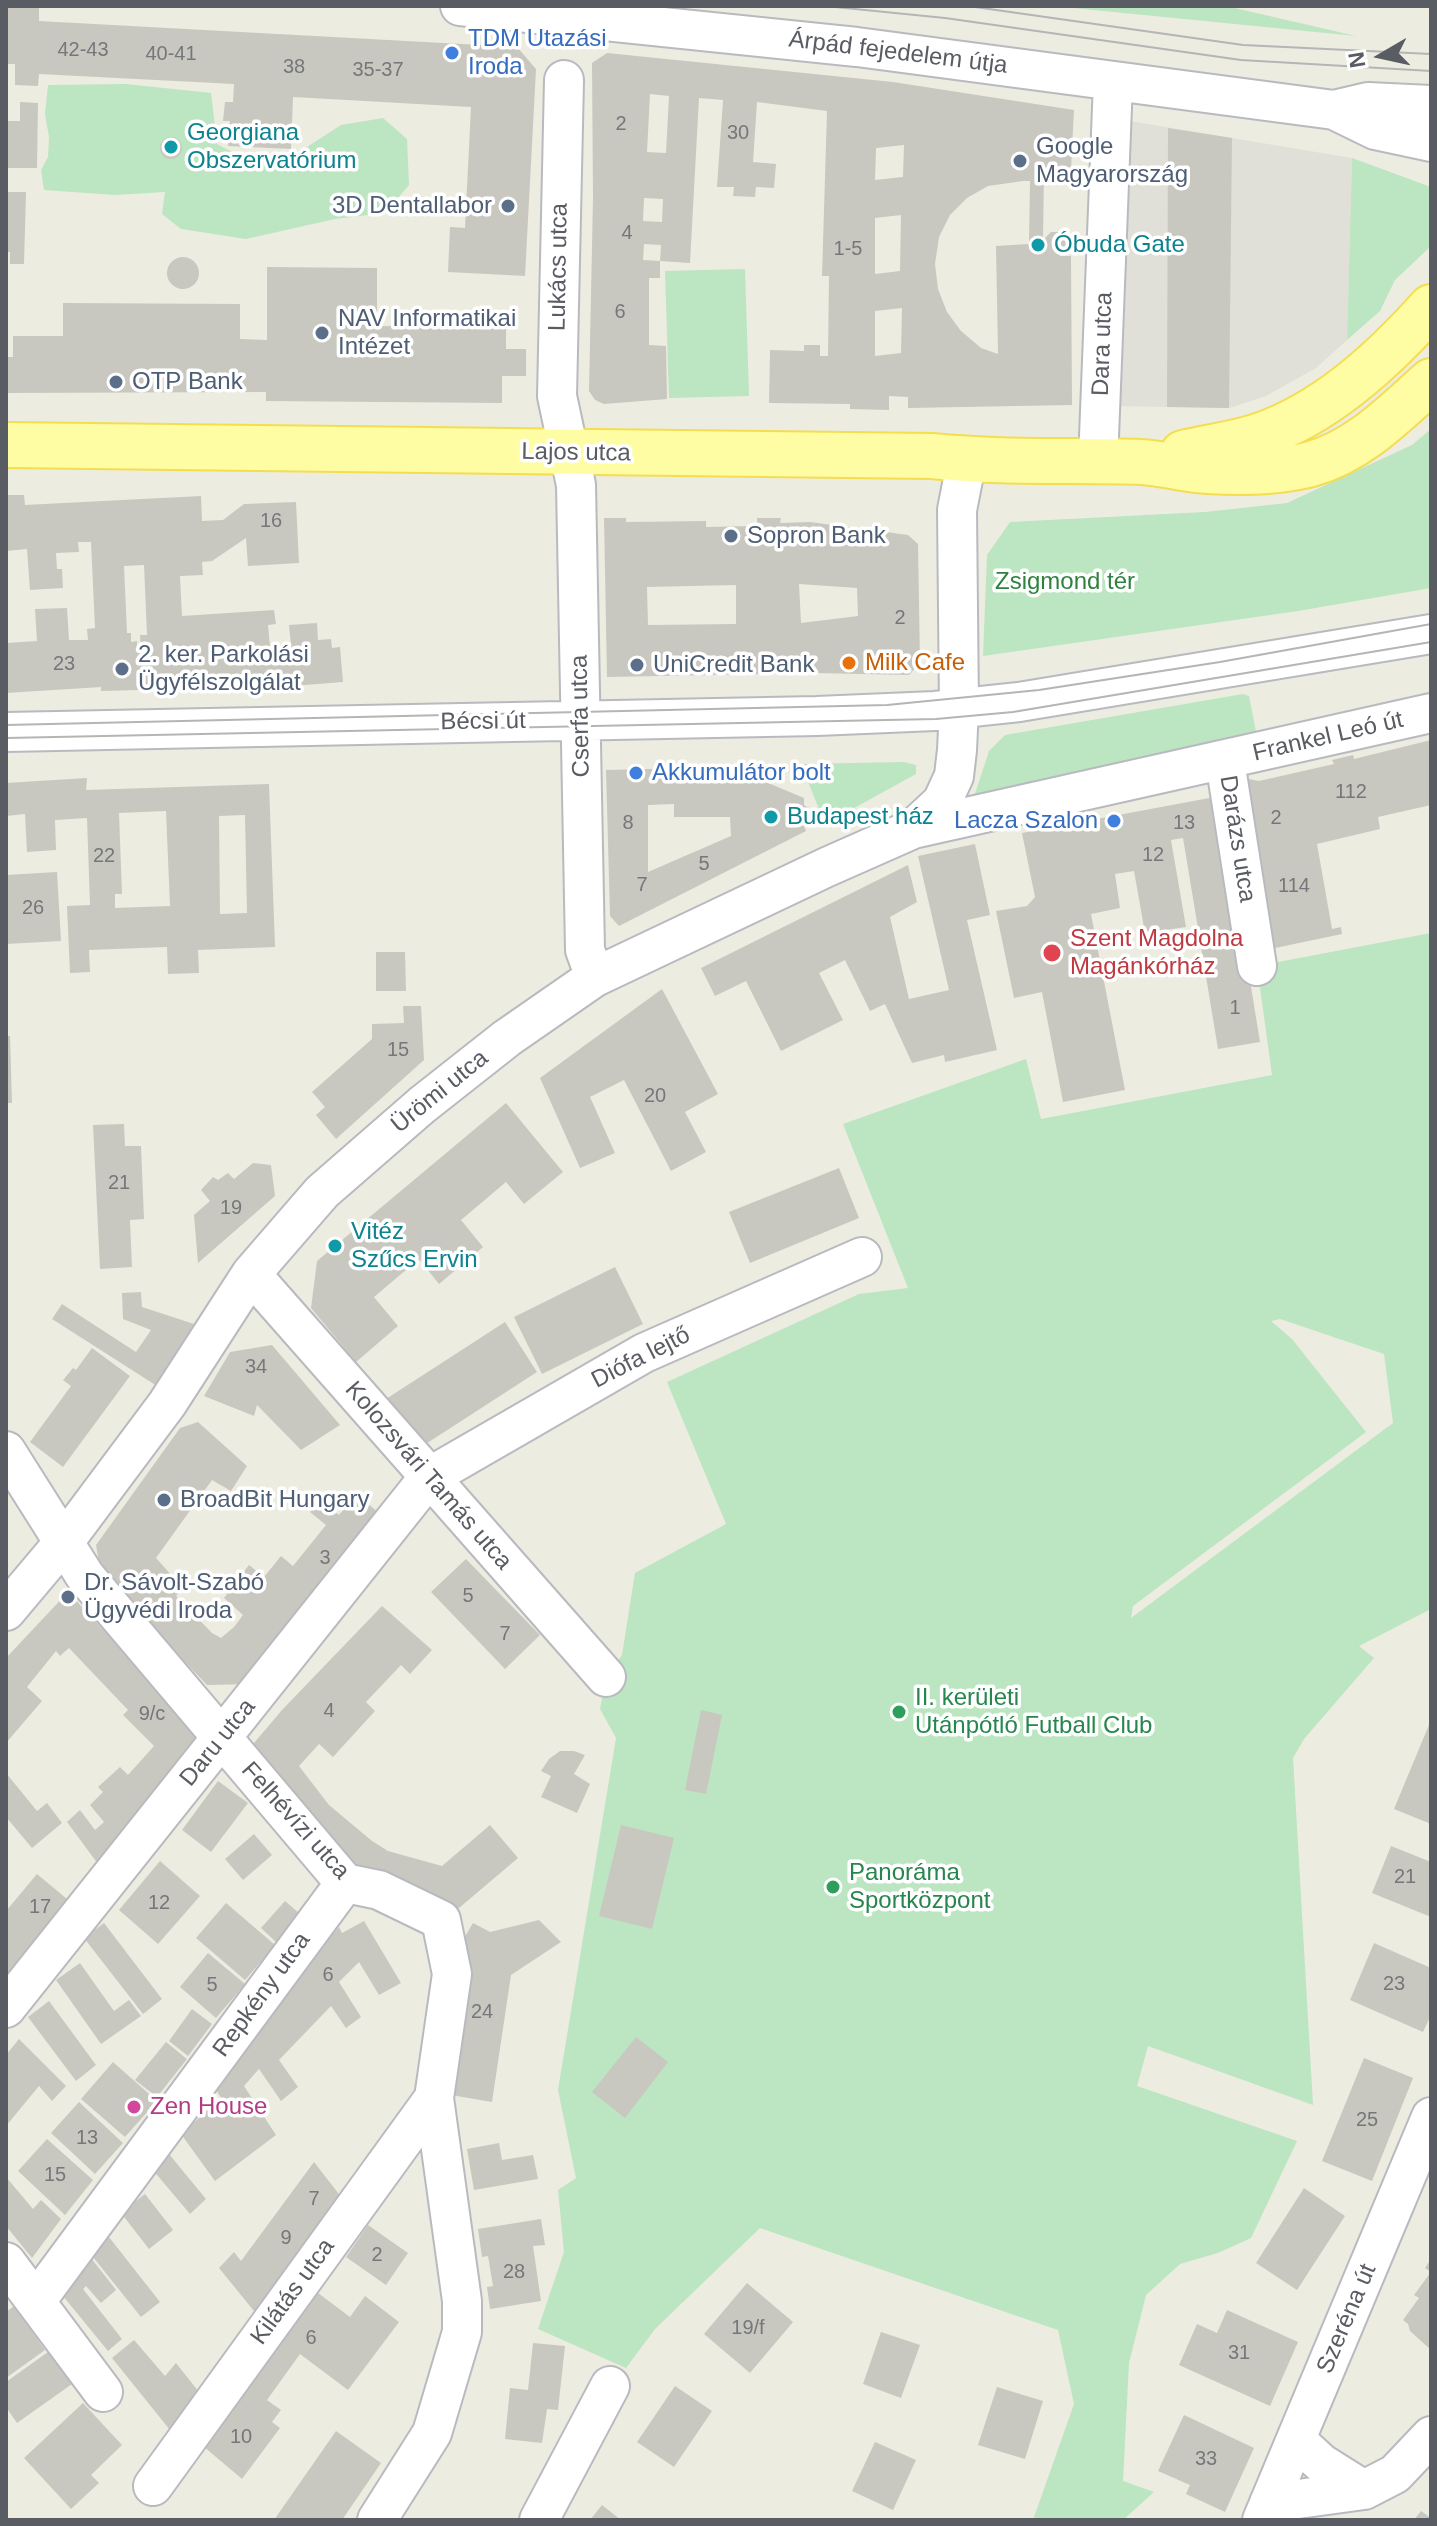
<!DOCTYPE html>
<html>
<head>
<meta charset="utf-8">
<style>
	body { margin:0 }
	#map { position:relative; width:1437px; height:2526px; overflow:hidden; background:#edece0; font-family:Arial,sans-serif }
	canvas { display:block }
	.frame { position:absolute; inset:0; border:8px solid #595c62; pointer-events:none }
	.north { position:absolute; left:1341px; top:16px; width:80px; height:80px; -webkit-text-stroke:6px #fff; paint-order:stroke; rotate:261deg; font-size:22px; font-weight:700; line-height:32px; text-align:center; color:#595c62 }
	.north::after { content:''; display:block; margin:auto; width:28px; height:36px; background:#595c62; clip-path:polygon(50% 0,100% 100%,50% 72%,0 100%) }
</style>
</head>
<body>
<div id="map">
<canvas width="1437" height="2526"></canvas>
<div class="frame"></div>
<div class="north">N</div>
</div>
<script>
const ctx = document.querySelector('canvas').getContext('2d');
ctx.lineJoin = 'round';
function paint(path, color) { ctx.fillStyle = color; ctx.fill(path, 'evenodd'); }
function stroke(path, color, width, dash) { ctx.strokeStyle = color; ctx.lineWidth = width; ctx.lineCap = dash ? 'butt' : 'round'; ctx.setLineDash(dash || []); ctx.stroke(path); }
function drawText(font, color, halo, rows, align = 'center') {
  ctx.font = font + ' Arial,sans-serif'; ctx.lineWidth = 7; ctx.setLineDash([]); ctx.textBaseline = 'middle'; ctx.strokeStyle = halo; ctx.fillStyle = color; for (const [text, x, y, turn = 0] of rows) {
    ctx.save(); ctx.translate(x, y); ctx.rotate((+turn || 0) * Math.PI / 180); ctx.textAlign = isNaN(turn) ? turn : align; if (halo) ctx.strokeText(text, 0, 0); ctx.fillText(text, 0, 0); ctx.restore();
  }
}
const industrial = new Path2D(`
	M1124,120L1352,158L1347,340L1316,368L1266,396L1229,408L1116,406Z`);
const green = new Path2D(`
	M1053,6H1226L1356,36Z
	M126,84L211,93L217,144L252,163L290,158L341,125L383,118L407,139L409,185L385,213L335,219L246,239L181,229L162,214L165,192L115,195L44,190L41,170L48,157L49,137L45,114L48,85Z
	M1352,158L1431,187V246L1395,280L1380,311L1347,340Z
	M745,269L749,396L669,398L665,271Z
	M1431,429V588L1298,611L983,656L987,555L1010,522L1205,512L1287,503L1412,445Z
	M1243,694L1249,696L1258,742L970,809L989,751L1005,735Z
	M904,762L916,765V774L825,824L801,764Z
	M1431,933V1609L1359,1646L1374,1658L1304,1739L1293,1758L1313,2105L1148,2046L1137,2086L1297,2141L1251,2238L1218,2253L1180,2264L1146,2295L1129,2363L1123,2481L1154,2492L1123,2520H1033L1074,2404L1058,2330L760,2228L655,2329L626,2368L538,2329L564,2252L558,2190L576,2178L558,2090L616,1738L600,1709L606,1677L622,1655L635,1573L726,1524L667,1382L859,1294L908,1288L843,1124L1026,1059L1041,1119L1272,1075L1257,966ZM1280,1319L1384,1354L1393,1423L1131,1618L1133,1606L1366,1432L1292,1339L1271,1321Z`);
const building = new Path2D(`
	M6,6H39V21L517,47L536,69L525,276L448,272L450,227L465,228L471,107L293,97L291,149L228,146L230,121H223L225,102H233L234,84L39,74L38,86L15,85V64H6Z
	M607,53L893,82L1074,110L1071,169H1044L1043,240L1051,232H1061L1067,239L1068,244L1067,249L1059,256H1071L1072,405L908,408V397L889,396V410L850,409V404L769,403L770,350L804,351V345H820V356H828L829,276H822L827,111L757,102L753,162L776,164L774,188L756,187L755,197L733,196L734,187H717L723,100L699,98L690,263L660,261V278H649V345L666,346L667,399L604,404L595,400L589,391L593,198L592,63ZM650,94L669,96L666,153L647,152ZM904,145L903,177L875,180L876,148ZM1023,181H1030L1029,244L996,246L998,354L981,348L961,331L947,312L938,289L935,264L939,237L950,215L967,198L988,186ZM644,198L663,199L662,222L643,221ZM901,215L900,271L875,274V218ZM644,244L661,245L660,261L643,260ZM902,308L901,353L875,356V311Z
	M20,102L38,103L37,168H6V121H20Z
	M1168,128L1232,138L1229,408L1167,407Z
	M160 148a11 11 0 1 1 22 0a11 11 0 1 1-22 0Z
	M6,192H26L24,264H10V252H6Z
	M167 273a16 16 0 1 1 32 0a16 16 0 1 1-32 0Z
	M267,267L377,268V326L506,327V349H526V376H502V403L266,401V392L6,393V357H13V336H63V303L240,304V339L267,340Z
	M6,495H24L25,505L201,496L202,521L223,520L244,504L296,502L299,563L248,566L246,538L212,561L202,562L203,575L180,576L182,616L274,610L276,624L268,625L271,658L292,656L289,625L317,623L318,640L331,639L332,648L340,647L343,682L242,690L241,678L173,681L174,690L156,691L155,684L138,685V690L101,691V687L6,693V643L37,641L35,609L67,608L69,640H88L87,629L95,628L91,542H78L79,552L56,553L57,569H62L63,588L30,590L27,549L6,551ZM144,565L147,635H140L141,648L137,649V641L131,642V633H127L124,566Z
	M604,518H626V522L706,521V527L757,526V518H781L780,523L810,522L908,535L918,544L920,663L909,675L815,673L607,677ZM799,584L857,588L858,616L801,623ZM736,585V624L648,625L647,587Z
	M1431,740V805L1378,817L1380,829L1317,844L1332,929L1341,927L1342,934L1275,948L1250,804L1241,784L1249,779L1259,781L1334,764L1332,760L1353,755L1354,759Z
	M730,767L804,798V805L812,810L813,816L804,826L806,831L619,926L610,916L606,770ZM674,804V817H730L731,836L648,872V805Z
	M87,778L86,790L269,784L275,947L198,950L199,973L168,974L167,947L89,950L90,972L70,973L67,906L90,905L87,818L55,820L56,850L27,852L25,814L6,816V783ZM166,811L170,906L115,908V894H122L119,813ZM245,815L247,913L220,914L219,816Z
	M1220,796L1260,1042L1218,1049L1183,838L1171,840L1186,927L1145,933L1134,871L1115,874L1120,908L1091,914L1125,1090L1063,1102L1042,992L1014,998L996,911L1027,906L1035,897L1022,833Z
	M975,844L990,915L967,920L997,1050L945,1062L944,1055L912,1063L885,1004L870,1011L845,960L819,973L843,1020L781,1051L746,981L715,996L701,968L908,865L917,902L890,917L909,999L949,990L918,856Z
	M57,872L61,941L6,944V875Z
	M376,952H405L406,991H376Z
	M662,989L718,1094L685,1112L706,1152L671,1171L624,1080L590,1097L615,1153L580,1168L540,1078Z
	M403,1006H421L424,1060L336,1139L316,1115L325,1107L312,1092L372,1039V1024L404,1023Z
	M6,1036H10L12,1103H6Z
	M506,1103L563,1172L524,1204L506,1182L461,1220L483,1247L439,1284L419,1259L374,1297L398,1326L356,1362L311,1308L317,1261Z
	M124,1124L125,1146H141L144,1219L130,1220L132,1267L100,1269L93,1125Z
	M253,1163L271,1165L275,1196L198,1263L194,1215L210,1201L201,1190L213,1177L218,1180L228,1173L234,1179Z
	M839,1168L859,1218L750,1263L729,1212Z
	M615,1267L643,1324L542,1374L514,1317Z
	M141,1292L142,1307L194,1324L157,1386L52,1319L62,1304L136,1352L151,1330L123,1319L122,1293Z
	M505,1322L537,1372L418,1449L386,1399Z
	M272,1345L340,1425L301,1450L257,1405L254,1416L204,1396L230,1352Z
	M92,1348L130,1376L63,1467L30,1442L71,1386L63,1380L73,1368L76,1370Z
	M198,1422L247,1466L231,1491L212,1480L156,1558L183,1588L176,1596L212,1633L221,1638L234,1627L243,1615L224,1598L249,1565L264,1577L281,1556L293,1566L326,1525L310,1512L320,1500L339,1515L356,1494L384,1517L255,1684L207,1685L101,1574L96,1545L180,1428Z
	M466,1559L540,1635L505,1669L431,1592Z
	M68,1592L208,1741L98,1864L67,1822L80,1810L95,1830L104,1822L90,1805L103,1792L98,1787L120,1767L128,1775L154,1746L123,1715L128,1710L69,1648L60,1656L56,1651L27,1687L42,1701L6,1743V1658Z
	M382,1606L432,1650L410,1674L401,1665L366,1702L375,1711L333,1757L319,1744L299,1766L329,1805L372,1841L388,1851L442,1866L490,1825L518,1858L459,1908L371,1876L311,1827L256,1760L254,1743L282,1710Z
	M701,1710L722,1715L706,1794L685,1790Z
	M1431,1720V1824L1394,1809Z
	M560,1751H574L585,1755L574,1774L590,1784L577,1813L541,1797L551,1776L541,1771L549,1759Z
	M6,1773L37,1811L47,1803L62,1823L32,1848L6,1817Z
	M218,1781L248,1803L211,1852L182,1830Z
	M621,1825L674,1838L652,1929L599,1916Z
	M254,1834L272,1855L243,1880L225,1859Z
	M1391,1846L1431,1862V1917L1372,1893Z
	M160,1861L200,1896L158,1944L119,1910Z
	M37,1874L73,1904L6,1986V1911Z
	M285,1901L300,1914L276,1942L261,1928Z
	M226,1903L275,1945L245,1980L196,1938Z
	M539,1920L561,1942L511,1975L492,2102L445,2094L468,1955L458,1948L473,1923L490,1932Z
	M364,1921L401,1983L379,1995L359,1962L339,1982L361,2017L346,2028L331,2006L279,2060L298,2087L281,2101L259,2069L244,2086L276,2135L215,2181L181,2134L221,2098L210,2079L339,1927L342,1933Z
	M104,1923L162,1999L143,2014L84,1938Z
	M1374,1943L1431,1968V2015L1423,2032L1350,2000Z
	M208,1953L245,1984L216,2018L180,1987Z
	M80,1963L114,2011L129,2000L141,2016L101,2044L56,1980Z
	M49,2001L96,2065L76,2081L28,2017Z
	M192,2009L212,2024L188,2056L169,2041Z
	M636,2037L668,2062L625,2118L592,2092Z
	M19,2039L66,2086L52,2101L39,2086L6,2126V2055Z
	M166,2042L187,2059L157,2097L135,2080Z
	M1364,2058L1413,2078L1372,2181L1322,2161Z
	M113,2062L157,2101L125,2137L81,2099Z
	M79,2102L123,2143L95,2174L51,2133Z
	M47,2139L93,2180L65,2215L18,2171Z
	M499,2143L502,2160L533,2155L538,2179L474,2190L467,2149Z
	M169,2154L206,2199L190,2214L152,2169Z
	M314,2162L342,2198L258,2316L219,2268L234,2252L241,2261Z
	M6,2177L33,2209L41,2200L61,2219L32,2258L6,2226Z
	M1304,2188L1345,2216L1297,2290L1256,2263Z
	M145,2194L173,2230L149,2249L121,2213Z
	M541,2219L545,2245L533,2246L541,2301L490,2309L487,2287L493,2286L488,2256L482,2257L478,2229Z
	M368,2225L408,2253L386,2285L346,2257Z
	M105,2232L160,2302L141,2317L89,2252Z
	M91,2258L116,2290L101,2303L86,2286L83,2289L122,2339L108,2351L63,2296Z
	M1431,2259V2350L1410,2331L1408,2324L1403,2320L1419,2298L1414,2295L1431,2272L1425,2268Z
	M747,2283L793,2322L750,2373L704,2334Z
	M314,2290L350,2317L365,2296L399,2322L348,2390L300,2354L267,2400L281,2410L272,2422L280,2428L242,2479L203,2446Z
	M14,2306L45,2350L6,2378V2312Z
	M1227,2310L1298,2342L1270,2406L1179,2365L1197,2324L1217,2333Z
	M881,2332L920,2345L901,2398L863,2384Z
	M134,2340L165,2376L176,2363L199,2392L170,2430L112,2358Z
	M533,2343L565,2346L558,2410L547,2409L542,2443L505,2439L510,2388L528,2390Z
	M48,2352L72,2384L17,2423L6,2407V2382Z
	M675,2386L712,2411L674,2467L637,2442Z
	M997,2387L1043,2401L1025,2459L978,2445Z
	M83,2403L122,2445L91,2475L99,2483L71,2509L24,2458Z
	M1184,2415L1254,2448L1225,2512L1186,2494L1190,2485L1158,2471Z
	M336,2431L381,2463L342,2520H274Z
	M875,2442L916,2460L893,2510L852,2491Z
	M602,2505L621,2520H590Z
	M1421,2511L1431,2518V2520H1414Z`);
const minor = new Path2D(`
	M460,6L857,47L1334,110L1375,130L1431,142
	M564,80L557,396L576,485L585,950L595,977
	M1334,110L1368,102L1431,105
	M1098,462L1113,82
	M6,732L817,716L935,711L1019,702L1431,634
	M1225,761L1257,966
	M913,829L1431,713
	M251,1274L606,1677
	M6,1451L85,1576L345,1883L379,1890L441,1920L452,1974L434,2098L462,2301V2332L432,2433L377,2520
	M6,1611L64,1542L167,1404L251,1274L322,1192L422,1105L507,1038L595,977L827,867L913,829L942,802L954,776L957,750L959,708L957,510L967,459
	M6,2008L429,1477L644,1353L862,1257
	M6,2262L103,2392
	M36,2301L345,1883
	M1296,2440L1321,2463L1364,2490
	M153,2486L434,2098
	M1269,2503L1364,2490L1395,2474L1431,2436
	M539,2520L610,2386
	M1262,2520L1431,2117`);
const major = new Path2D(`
	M6,445L932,456C1002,463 1071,460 1141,462C1163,463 1185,470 1208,471C1242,473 1278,473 1311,464C1359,451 1395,413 1431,381
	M1183,453C1212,446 1244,443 1272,431C1334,406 1387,356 1431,307`);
const tram = new Path2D(`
	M825,6L945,18L1241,60L1431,71
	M968,6L1243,45L1431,54
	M6,725L887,705L1039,690L1220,662L1431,624
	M6,738L936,719L1013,712L1431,642`);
const markers = [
	[452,53,8,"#3f7fe0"],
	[171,147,8,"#0f9aa8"],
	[1020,161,8,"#5c6f8a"],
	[508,206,8,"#5c6f8a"],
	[1038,245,8,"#0f9aa8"],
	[322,333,8,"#5c6f8a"],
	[116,382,8,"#5c6f8a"],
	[731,536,8,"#5c6f8a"],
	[849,663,8,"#e8710a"],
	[637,665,8,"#5c6f8a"],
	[122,669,8,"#5c6f8a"],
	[636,773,8,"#3f7fe0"],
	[771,817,8,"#0f9aa8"],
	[1114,821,8,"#3f7fe0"],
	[1052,953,10,"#e0444e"],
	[335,1246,8,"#0f9aa8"],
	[164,1500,8,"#5c6f8a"],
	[68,1597,8,"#5c6f8a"],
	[899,1712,8,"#2e9e5b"],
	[833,1887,8,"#2e9e5b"],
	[134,2107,8,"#d1479c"]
];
const numberNames = [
	["42-43",83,50],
	["40-41",171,54],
	["38",294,67],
	["35-37",378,70],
	["2",621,124],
	["30",738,133],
	["4",627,233],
	["1-5",848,249],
	["6",620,312],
	["16",271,521],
	["2",900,618],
	["23",64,664],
	["112",1351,792],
	["2",1276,818],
	["8",628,823],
	["13",1184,823],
	["12",1153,855],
	["22",104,856],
	["5",704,864],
	["7",642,885],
	["114",1294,886],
	["26",33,908],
	["1",1235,1008],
	["15",398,1050],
	["20",655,1096],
	["21",119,1183],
	["19",231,1208],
	["34",256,1367],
	["3",325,1558],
	["5",468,1596],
	["7",505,1634],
	["4",329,1711],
	["9/c",152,1714],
	["21",1405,1877],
	["12",159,1903],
	["17",40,1907],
	["6",328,1975],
	["23",1394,1984],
	["5",212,1985],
	["24",482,2012],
	["25",1367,2120],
	["13",87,2138],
	["15",55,2175],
	["7",314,2199],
	["9",286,2238],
	["2",377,2255],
	["28",514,2272],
	["19/f",748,2328],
	["6",311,2338],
	["31",1239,2353],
	["10",241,2437],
	["33",1206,2459]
];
const shopNames = [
	["TDM Utazási",468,39],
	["Iroda",468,67],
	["Akkumulátor bolt",652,773],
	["Lacza Szalon",1098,821,"right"]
];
const streetNames = [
	["Árpád fejedelem útja",898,53,7],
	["Lukács utca",559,267,-89],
	["Dara utca",1103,344,-88],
	["Lajos utca",576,453,1],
	["Cserfa utca",581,716,-91],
	["Bécsi út",483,722,-1],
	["Frankel Leó út",1328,737,-13],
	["Darázs utca",1237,839,81],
	["Ürömi utca",440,1092,-39],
	["Diófa lejtő",641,1358,-27],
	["Kolozsvári Tamás utca",428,1476,49],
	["Daru utca",218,1743,-51],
	["Felhévízi utca",295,1821,48],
	["Repkény utca",262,1995,-54],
	["Kilátás utca",293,2292,-54],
	["Szeréna út",1347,2319,-67]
];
const cultureNames = [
	["Georgiana",187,133],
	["Obszervatórium",187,161],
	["Óbuda Gate",1054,245],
	["Budapest ház",787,817],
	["Vitéz",351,1232],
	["Szűcs Ervin",351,1260]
];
const serviceNames = [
	["Google",1036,147],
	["Magyarország",1036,175],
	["3D Dentallabor",492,206,"right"],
	["NAV Informatikai",338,319],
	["Intézet",338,347],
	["OTP Bank",132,382],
	["Sopron Bank",747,536],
	["2. ker. Parkolási",138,655],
	["Ügyfélszolgálat",138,683],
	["UniCredit Bank",653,665],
	["BroadBit Hungary",180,1500],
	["Dr. Sávolt-Szabó",84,1583],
	["Ügyvédi Iroda",84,1611]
];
const parkNames = [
	["Zsigmond tér",1065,582]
];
const foodNames = [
	["Milk Cafe",865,663]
];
const healthNames = [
	["Szent Magdolna",1070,939],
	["Magánkórház",1070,967]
];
const leisureNames = [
	["II. kerületi",915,1698],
	["Utánpótló Futball Club",915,1726],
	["Panoráma",849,1873],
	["Sportközpont",849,1901]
];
const hotelNames = [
	["Zen House",150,2107]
];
paint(industrial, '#e0dfd8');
paint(green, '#bce5c1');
paint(building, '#c9c8c0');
stroke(minor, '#b8bac0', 42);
stroke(major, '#f4dd52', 48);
stroke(minor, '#fff', 38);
stroke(major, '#fffda3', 44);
stroke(tram, '#b4b5b5', 2);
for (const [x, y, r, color] of markers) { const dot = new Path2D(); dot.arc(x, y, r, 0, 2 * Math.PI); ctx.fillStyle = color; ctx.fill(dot); stroke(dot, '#fff', 3); }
drawText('20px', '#75777a', null, numberNames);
drawText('24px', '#366cbe', '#fff', shopNames, 'left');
drawText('24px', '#595c62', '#fff', streetNames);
drawText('24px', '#0d838f', '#fff', cultureNames, 'left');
drawText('24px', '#4e5e75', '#fff', serviceNames, 'left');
drawText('24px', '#318140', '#fff', parkNames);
drawText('24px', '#c56008', '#fff', foodNames, 'left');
drawText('24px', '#be3a42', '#fff', healthNames, 'left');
drawText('24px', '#27864d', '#fff', leisureNames, 'left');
drawText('24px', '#b23c85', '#fff', hotelNames, 'left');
</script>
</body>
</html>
